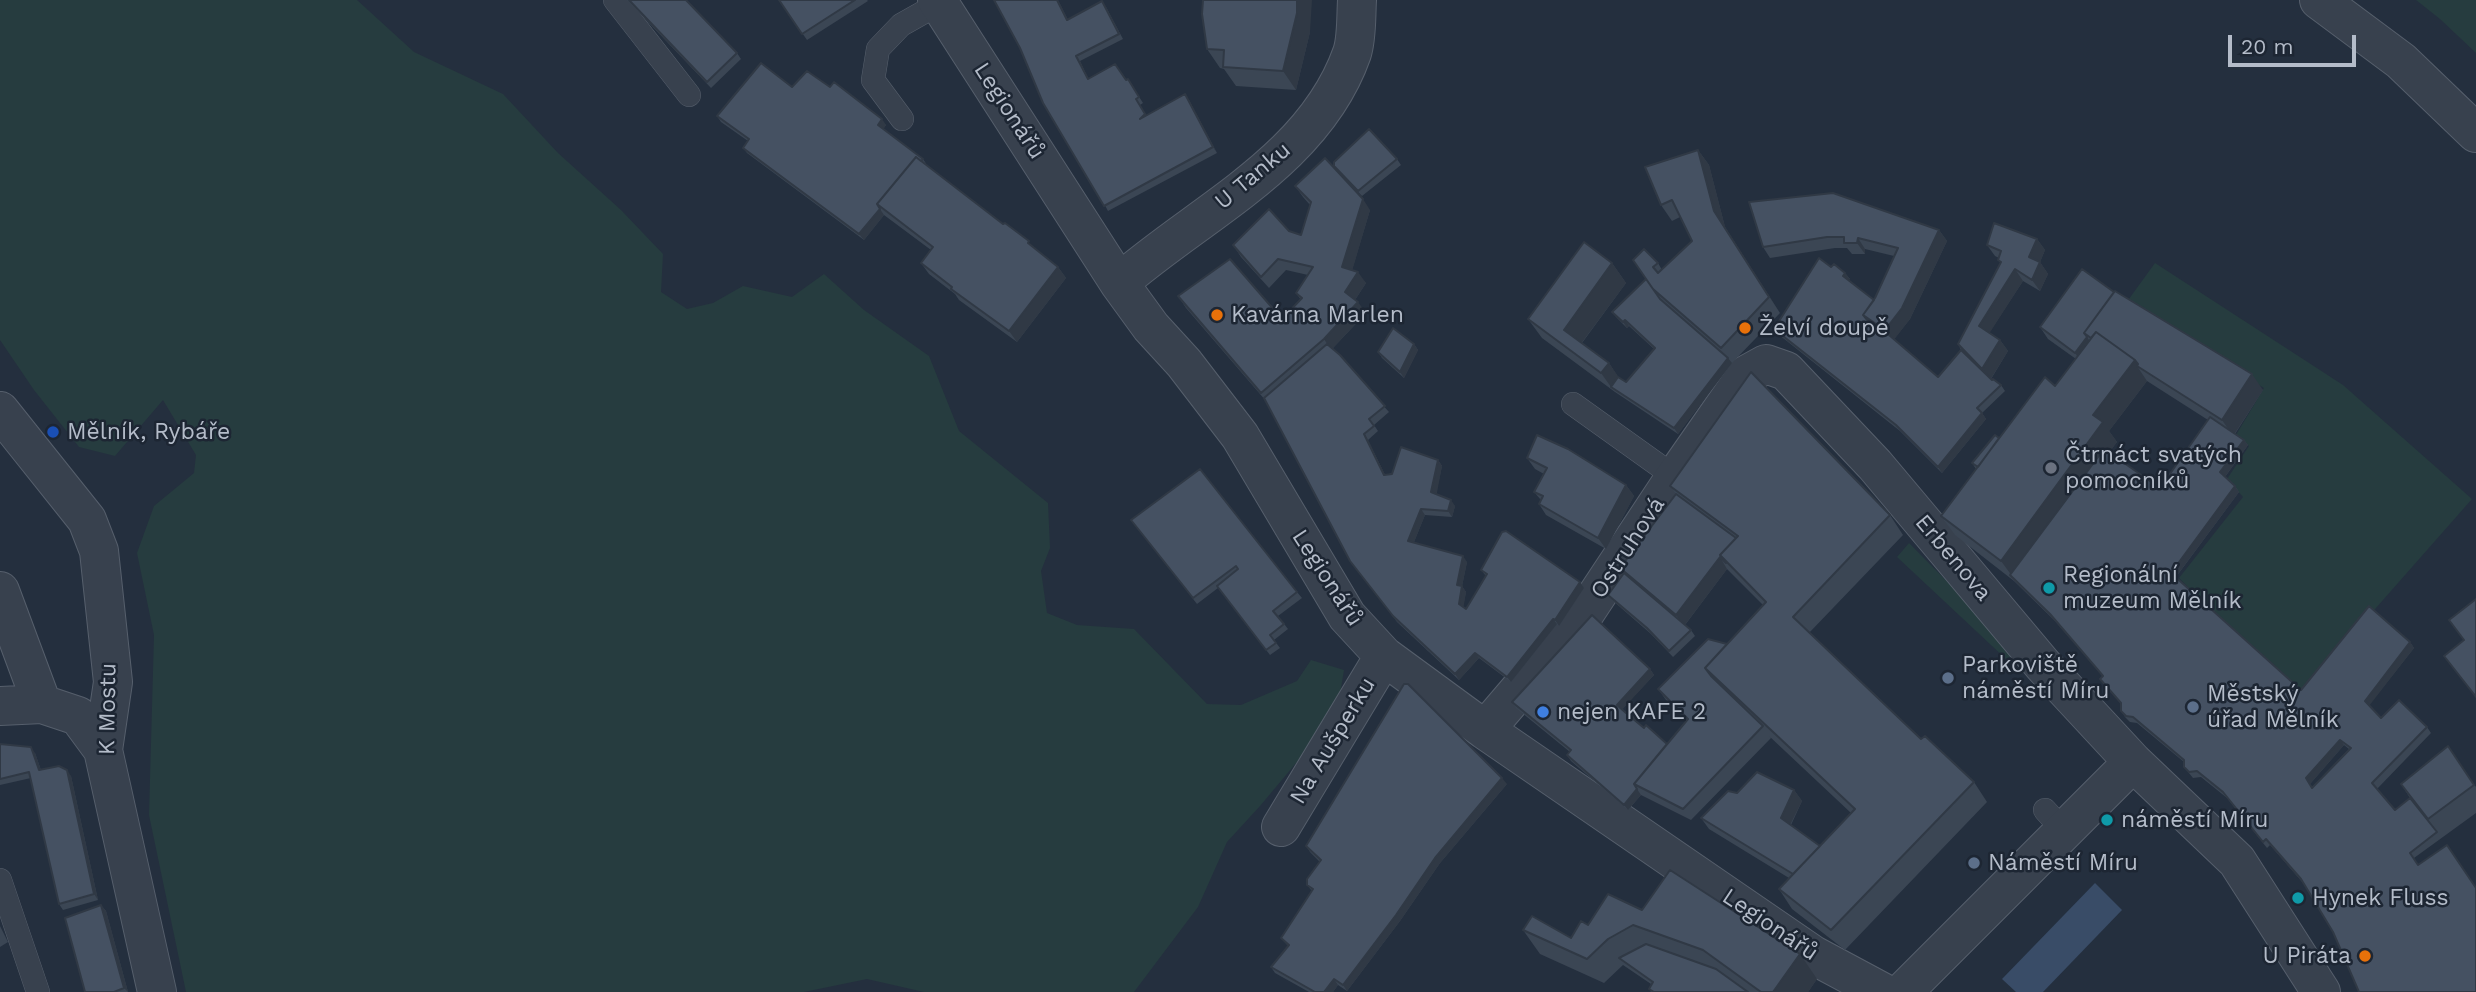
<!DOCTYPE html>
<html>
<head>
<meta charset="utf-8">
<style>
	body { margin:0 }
	#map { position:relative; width:2476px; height:992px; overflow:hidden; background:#242f3e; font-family:"Work Sans",sans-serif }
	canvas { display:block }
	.scale { position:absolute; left:2228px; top:35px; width:128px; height:32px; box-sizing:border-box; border:4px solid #b4bcc9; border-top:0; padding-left:9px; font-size:21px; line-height:24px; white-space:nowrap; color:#b4bcc9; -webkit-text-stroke:5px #1d2633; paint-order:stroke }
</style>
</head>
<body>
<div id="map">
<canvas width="2476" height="992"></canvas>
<div class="scale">20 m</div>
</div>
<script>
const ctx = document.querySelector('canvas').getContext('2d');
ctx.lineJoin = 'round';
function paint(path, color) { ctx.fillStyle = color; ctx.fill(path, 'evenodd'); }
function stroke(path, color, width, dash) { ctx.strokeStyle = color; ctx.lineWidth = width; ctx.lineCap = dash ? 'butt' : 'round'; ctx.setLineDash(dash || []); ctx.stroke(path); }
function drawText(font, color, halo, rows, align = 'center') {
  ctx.font = font + ' "Work Sans",sans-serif'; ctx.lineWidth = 5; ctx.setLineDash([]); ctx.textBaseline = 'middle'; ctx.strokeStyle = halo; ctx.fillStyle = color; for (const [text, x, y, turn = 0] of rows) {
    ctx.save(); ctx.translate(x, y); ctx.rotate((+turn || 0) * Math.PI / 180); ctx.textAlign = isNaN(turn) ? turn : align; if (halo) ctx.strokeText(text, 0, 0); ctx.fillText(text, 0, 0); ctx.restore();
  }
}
const green = new Path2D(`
	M0,0H357L414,52L503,94L558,153L621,210L663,254L661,292L687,309L713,303L743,286L792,297L824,274L864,310L929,356L959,431L1048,503L1050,548L1041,571L1047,613L1077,625L1134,629L1207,704L1241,705L1297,681L1311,660L1344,670L1338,706L1307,750L1260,806L1227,842L1198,907L1134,992H924L867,979L804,992H186L149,815L154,635L137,553L154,506L194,473L196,455L163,400L115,456L79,447L34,390L0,340Z
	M2416,0H2476V53L2440,19Z
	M2155,263L2343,385L2472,499L2302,692L2224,623L2179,578L2243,497L2227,479L2249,446L2236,435L2264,388L2126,303Z
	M1909,543L2016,651L2007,660L1897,557Z`);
const water = new Path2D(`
	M2095,883L2122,910L2043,992H2016L2002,979Z`);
const lane = new Path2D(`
	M615,0L689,95
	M902,119L873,80L878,49L901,25L940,3
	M1573,404L1675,477
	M2045,810L2064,831
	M0,880L38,992`);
const street = new Path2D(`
	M937,0L1119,283L1151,327L1184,363L1240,436L1347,616L1384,656L1485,730L1813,955L1882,992
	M2319,0L2401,61L2476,133
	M1119,283C1200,212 1314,161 1352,53C1357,38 1356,16 1357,0
	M0,411L87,520L99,551L113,682L103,750L157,992
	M0,591L42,704
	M0,706L42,704L78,716L103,750
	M1485,730L1585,613L1675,477L1746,375L1766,364L1786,371L1875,465L2043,665L2133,762L2237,861L2321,992
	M1281,827L1384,656
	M1903,992L2133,762`);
const wall = new Path2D(`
	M627,0H686L737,53L741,59L711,88Z
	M779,0H867L868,1L807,40Z
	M994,0H1058L1068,20L1106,7L1123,39L1080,61L1088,78L1126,80L1128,79L1143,103L1140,105L1146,115L1189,100L1217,153L1108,211Z
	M1310,32L1296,90L1236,86L1224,69L1220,68L1207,49Z
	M792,87H830L886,125L883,129L923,159L927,165L1058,267L1066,278L1017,342L959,300L955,294L929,274L921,263L931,250L884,215L864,240L747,153L743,148L748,141L721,122L717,116Z
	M1698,150L1709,165L1725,227L1780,313L1732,363L1678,434L1615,392L1542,338L1528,319L1612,263L1626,283L1582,343L1609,363L1618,377L1626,382L1654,349L1629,326L1627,328L1616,317L1612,312L1646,279L1633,260L1658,263L1662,270L1692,241L1680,217L1672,221L1661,205Z
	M1397,159L1401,165L1362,196L1338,172L1334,166Z
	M1295,186L1370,210L1352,270L1366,283L1355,300L1366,313L1332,349L1389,412L1374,425L1378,431L1368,440L1385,475L1438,460L1442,466L1436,494L1455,506L1452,517L1425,515L1414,542L1467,562L1462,586L1466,592L1463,607L1466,609L1486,576L1481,570L1580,582L1584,588L1559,626L1557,624L1511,682L1479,658L1459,680L1397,622L1350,561L1266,401L1186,308L1178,296L1282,319L1301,300L1296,293L1308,275L1286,270L1269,288L1241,257L1233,245L1289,231L1301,235L1310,205L1303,197Z
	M1749,202L1939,230L1947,241L1910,319L1894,339L1938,377L1961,350L1958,344L2001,263L1998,260L1999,258L1995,256L1987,245L2037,239L2045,250L2040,262L2048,274L2040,291L2023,281L1989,333L2000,340L2008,351L1991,379L2001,385L2005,391L1982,413L1986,419L1942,473L1900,431L1778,334L1774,329L1831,267L1845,273L1850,279L1848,280L1874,300L1894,256L1865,249V254H1852L1847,248H1835L1770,258L1763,247Z
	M2114,292L2263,390L2235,434L2244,440L2248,445L2225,477L2235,486L2239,492L2176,577L2301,690L2410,642L2414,648L2369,705L2381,718L2427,727L2431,733L2377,789L2395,810L2410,798L2401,784L2448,746L2476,787V813L2414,858L2333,932L2303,883L2270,845L2267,848L2227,798L2201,777L2193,778L2184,767V762L2137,723L2130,722L2125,717L2121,711V704L2100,679L2103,676L2054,620L2014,581L1955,535L1941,516L1976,469L1972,463L2055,386L2076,359L2048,339L2040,327ZM2147,381L2208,420L2160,488L2109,452L2117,442L2109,431ZM2344,745L2349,749L2312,787L2310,784Z
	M1414,344L1418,350L1404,378L1382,358L1378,352Z
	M1527,458L1626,485L1634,496L1606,549L1546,515L1539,504L1541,500L1534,492L1544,474L1535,469Z
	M1670,486L1890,515L1903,535L1809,633L1921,739L1974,782L1987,802L1845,950L1792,909L1779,889L1789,878L1709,829L1701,818L1737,793L1794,790L1802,801L1791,825L1820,846L1851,813L1769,736L1771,738L1691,820L1641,795L1628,810L1571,761L1567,755L1570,752L1516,708L1512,702L1650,669L1654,675L1622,709L1626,713L1637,711L1641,717L1637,722L1667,744L1687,721L1666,700L1658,689L1727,644L1763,605L1727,569L1685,625L1691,630L1695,636L1673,657L1651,634L1612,600L1608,595L1624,573L1620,568L1676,494Z
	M1131,520L1297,592L1302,598L1278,616L1288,629L1274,640L1280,648L1270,655L1218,588L1197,604Z
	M0,744L35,753L41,770L71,776L98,900L63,910L59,904L31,778L0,785Z
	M1507,784L1440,863L1400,921L1347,991L1338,985L1333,992H1309L1275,973L1271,967L1288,946L1281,938L1312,891L1307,885L1320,862L1310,852L1306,846Z
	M101,905L106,911L128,992H85Z
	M1642,910L1817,979L1808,992H1651L1649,989L1651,984L1623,965L1604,983L1540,954L1523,930L1571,938L1588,925Z
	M0,926L8,942L0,947Z`);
const shadedWall = new Path2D(`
	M1297,0H1312L1310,32L1296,90L1283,71Z
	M1185,94L1189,100L1217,153L1213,147Z
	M882,119L886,125L882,131L878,125Z
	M1698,150L1709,165L1725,227L1780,313L1714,211Z
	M1363,199L1370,210L1350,278L1342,267Z
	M880,209L884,215L864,240L859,234Z
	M1939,230L1947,241L1910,319L1893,341L1885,330Z
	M1858,238L1865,249V254L1857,243Z
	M2037,239L2045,250L2037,269L2029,257Z
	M2040,262L2048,274L2040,291L2032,280Z
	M1612,263L1626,283L1577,349L1564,330Z
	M1058,267L1066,278L1017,342L1009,331Z
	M2015,269L2023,281L1987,337L1979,326Z
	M1358,272L1366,283L1353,303L1345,292Z
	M1845,273L1850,279L1847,282L1843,276Z
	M1358,302L1366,313L1331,350L1324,339Z
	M1625,320L1629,326L1627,328L1623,322Z
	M2087,337L2095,349L2083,364L2075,353Z
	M2000,340L2008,351L1990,380L1982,369Z
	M1414,344L1418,350L1404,378L1400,372Z
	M1728,358L1732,363L1678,434L1674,428Z
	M2135,360L2141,369L2137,366L2147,381L2109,431L2117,442L2015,580L2001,561L2093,415Z
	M1609,363L1622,382L1611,387L1601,373Z
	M2252,374L2263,390L2233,436L2222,420Z
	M1982,413L1986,419L1942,473L1938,467Z
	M1364,434L1368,440L1388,481L1384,475Z
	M2244,440L2248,445L2224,478L2220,472Z
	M1438,460L1442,466L1436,498L1431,492Z
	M1626,485L1634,496L1606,549L1598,538Z
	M2235,486L2239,492L2175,578L2171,573Z
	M1451,500L1455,506L1452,517L1448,511Z
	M1421,509L1425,515L1412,547L1408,541Z
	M1463,556L1467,562L1461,591L1457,585Z
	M1720,557L1727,569L1684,626L1676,615Z
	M1580,582L1584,588L1559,626L1555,620Z
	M1462,586L1466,592L1463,610L1459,604Z
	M1553,619L1557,624L1511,682L1507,677Z
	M2410,642L2414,648L2369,706L2365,701Z
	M1475,653L1479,658L1459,680L1455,674Z
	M1650,669L1654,675L1621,711L1617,705Z
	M1637,711L1641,717L1636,723L1632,718Z
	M2340,740L2344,745L2310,784L2306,778Z
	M31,747L35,753L43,776L39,770Z
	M67,770L71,776L98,900L94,894Z
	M1502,778L1507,784L1440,863L1400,921L1347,991L1343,985L1435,858Z
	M1637,789L1641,795L1628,810L1624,805Z
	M1794,790L1802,801L1788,829L1781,818Z
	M101,905L106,911L128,992L124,988Z
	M1800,954L1817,979L1808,992H1773Z
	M1334,979L1338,985L1333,992H1324Z`);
const building = new Path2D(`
	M629,0H686L737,53L707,82Z
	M779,0H855L802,34Z
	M994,0H1057L1067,20L1102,1L1119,34L1076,56L1088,79L1115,64L1126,80L1128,79L1139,97L1136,99L1145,114L1140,119L1185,94L1213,147L1104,206L1043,103L1020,48Z
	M1203,0H1297V13L1283,71L1223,67L1224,50L1207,49L1202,14Z
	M761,63L792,87L807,71L830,87L834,82L882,119L878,125L923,159L921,161L916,157L877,204L880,209L859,234L743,148L749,139L717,116Z
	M1369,129L1397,159L1358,191L1334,166V162Z
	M1698,150L1714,211L1769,297L1721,348L1653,289L1633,260L1644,249L1658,263L1653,267L1658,273L1692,241L1672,200L1661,205L1645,167Z
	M916,157L1003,224L1005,223L1029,241L1028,243L1058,267L1009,331L951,289L952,287L921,263L933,247L877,204Z
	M1325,158L1363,199L1342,267L1358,272L1345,292L1358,302L1324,339L1261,393L1178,296L1230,259L1282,319L1302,298L1296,293L1313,267L1278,259L1261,277L1233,245L1269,209L1289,231L1301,235L1311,202L1295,186Z
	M1833,193L1939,230L1902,308L1885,330L1863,315L1875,298L1898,248L1858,238L1857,243H1844V237H1827L1763,247L1749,202Z
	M1994,223L2037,239L2029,257L2040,262L2032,280L2015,269L1979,326L2000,340L1982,369L1958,344L2001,262L1998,260L2001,251L1987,245Z
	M1584,242L1612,263L1564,330L1609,363L1601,373L1528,319Z
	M1819,258L1831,267L1834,264L1845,273L1843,276L1874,300L1863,315L1867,320L1889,335L1938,377L1961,350L1992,380L1993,379L2001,385L1977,408L1982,413L1938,467L1896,425L1774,329Z
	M2082,269L2114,292L2084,333L2087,337L2075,353L2040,327Z
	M1646,279L1660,299L1728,358L1674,428L1611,387L1618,377L1626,382L1655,348L1625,320L1623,322L1612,312Z
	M2115,291L2252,374L2222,420L2137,366L2138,364L2135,360L2096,332L2091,338L2084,333Z
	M1393,328L1414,344L1400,372L1378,352Z
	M2096,332L2135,360L2093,415L2103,422L2001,561L1941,516L2045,377L2055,386Z
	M1327,344L1340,355L1385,406L1369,419L1374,426L1364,434L1384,475L1392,474L1401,447L1438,460L1431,492L1451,500L1448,511L1421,509L1408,541L1463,556L1457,585L1462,586L1459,604L1466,609L1487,574L1481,570L1502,532L1506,531L1580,582L1555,620L1553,619L1507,677L1475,653L1455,674L1393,616L1350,561L1264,398Z
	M1751,372L1890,515L1793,617L1921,739L1925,736L1974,782L1831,930L1779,889L1855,809L1705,668L1766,602L1720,555L1738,536L1670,486Z
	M2210,417L2244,440L2220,472L2235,486L2171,573L2301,690L2369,606L2410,642L2365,701L2381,718L2399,700L2427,727L2372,783L2395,810L2410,798L2437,832L2410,853L2418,865L2447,845L2476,888V992H2359L2333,932L2301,879L2266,839L2263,842L2223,792L2197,771L2189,772L2184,767V760L2133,717L2126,716L2121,711V703L2100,679L2103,676L2098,670L2050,614L2010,575L2104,449L2160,488ZM2340,740L2351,748L2312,788L2306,778Z
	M1537,435L1568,449L1626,485L1598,538L1539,504L1543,496L1534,492L1547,468L1527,458Z
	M1995,435L1999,438L1978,467L1972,463Z
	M1200,469L1297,592L1273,611L1284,624L1270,635L1276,643L1266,650L1217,586L1238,569L1236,566L1193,598L1131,520Z
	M1676,494L1736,538L1720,555L1726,563L1720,557L1676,615L1620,568Z
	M1624,573L1691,630L1669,651L1647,628L1608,595Z
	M2476,599V697L2444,656L2464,640L2449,620Z
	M1592,615L1650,669L1617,705L1626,713L1631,706L1637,711L1632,718L1644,728L1646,725L1667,744L1634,784L1637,789L1624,805L1567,755L1571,750L1512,702Z
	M1708,639L1727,644L1705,668L1711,676L1763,726L1683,809L1634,784L1688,719L1658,689Z
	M1404,684H1408L1502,778L1435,858L1396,915L1343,985L1334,979L1324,992H1315L1271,967L1289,945L1281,938L1313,889L1307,885V879L1321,860L1306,846Z
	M0,744L31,747L39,770L59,766L67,770L94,894L59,904L29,772L0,779Z
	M2448,746L2474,785L2428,819L2401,784Z
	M1757,772L1794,790L1781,818L1820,846L1793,874L1701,818L1728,791L1737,793Z
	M1670,870L1800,954L1773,992H1761L1703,950L1633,925L1608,939L1587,959L1523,930L1532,916L1571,938L1581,921L1588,925L1608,894L1642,910Z
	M101,905L124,988L114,992H85L65,918Z
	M1646,944L1716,969L1748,992H1654L1649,989L1653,982L1619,958Z`);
const markers = [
	[1217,315,7,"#e8710a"],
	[1745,328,7,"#e8710a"],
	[53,432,7,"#1a4fb4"],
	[2051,468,7,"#6b7280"],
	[2049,588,7,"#0f9aa8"],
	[1948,678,7,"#5c6f8a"],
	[2193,707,7,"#5c6f8a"],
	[1543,712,7,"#3f7fe0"],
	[2107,820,7,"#0f9aa8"],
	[1974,863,7,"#5c6f8a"],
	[2298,898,7,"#0f9aa8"],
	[2365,956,7,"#e8710a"]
];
const streetNames = [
	["Legionářů",1009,111,57],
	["U Tanku",1253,176,-40],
	["Ostruhová",1628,548,-57],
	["Erbenova",1953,558,50],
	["Legionářů",1327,578,57],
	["K Mostu",108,709,-89],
	["Na Aušperku",1333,741,-59],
	["Legionářů",1770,925,34]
];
const poiNames = [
	["Kavárna Marlen",1231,315],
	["Želví doupě",1759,328],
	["Mělník, Rybáře",67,432],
	["Čtrnáct svatých",2065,455],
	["pomocníků",2065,481],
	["Regionální",2063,575],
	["muzeum Mělník",2063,601],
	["Parkoviště",1962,665],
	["náměstí Míru",1962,691],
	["Městský",2207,694],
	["úřad Mělník",2207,720],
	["nejen KAFE 2",1557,712],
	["náměstí Míru",2121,820],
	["Náměstí Míru",1988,863],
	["Hynek Fluss",2312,898],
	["U Piráta",2351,956,"right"]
];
paint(green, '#263c3f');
paint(water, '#394c67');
stroke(lane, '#565f6c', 24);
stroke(street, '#565f6c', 40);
stroke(lane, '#38414e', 23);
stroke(street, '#38414e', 38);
paint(wall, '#3b4654');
paint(shadedWall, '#303945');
paint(building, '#455162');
stroke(building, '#303945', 2);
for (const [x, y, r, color] of markers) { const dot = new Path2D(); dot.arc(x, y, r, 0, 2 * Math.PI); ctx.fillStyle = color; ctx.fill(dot); stroke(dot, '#1d2633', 2.5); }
drawText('23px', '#b4bcc9', '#1d2633', streetNames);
drawText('23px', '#b4bcc9', '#1d2633', poiNames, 'left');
</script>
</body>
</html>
